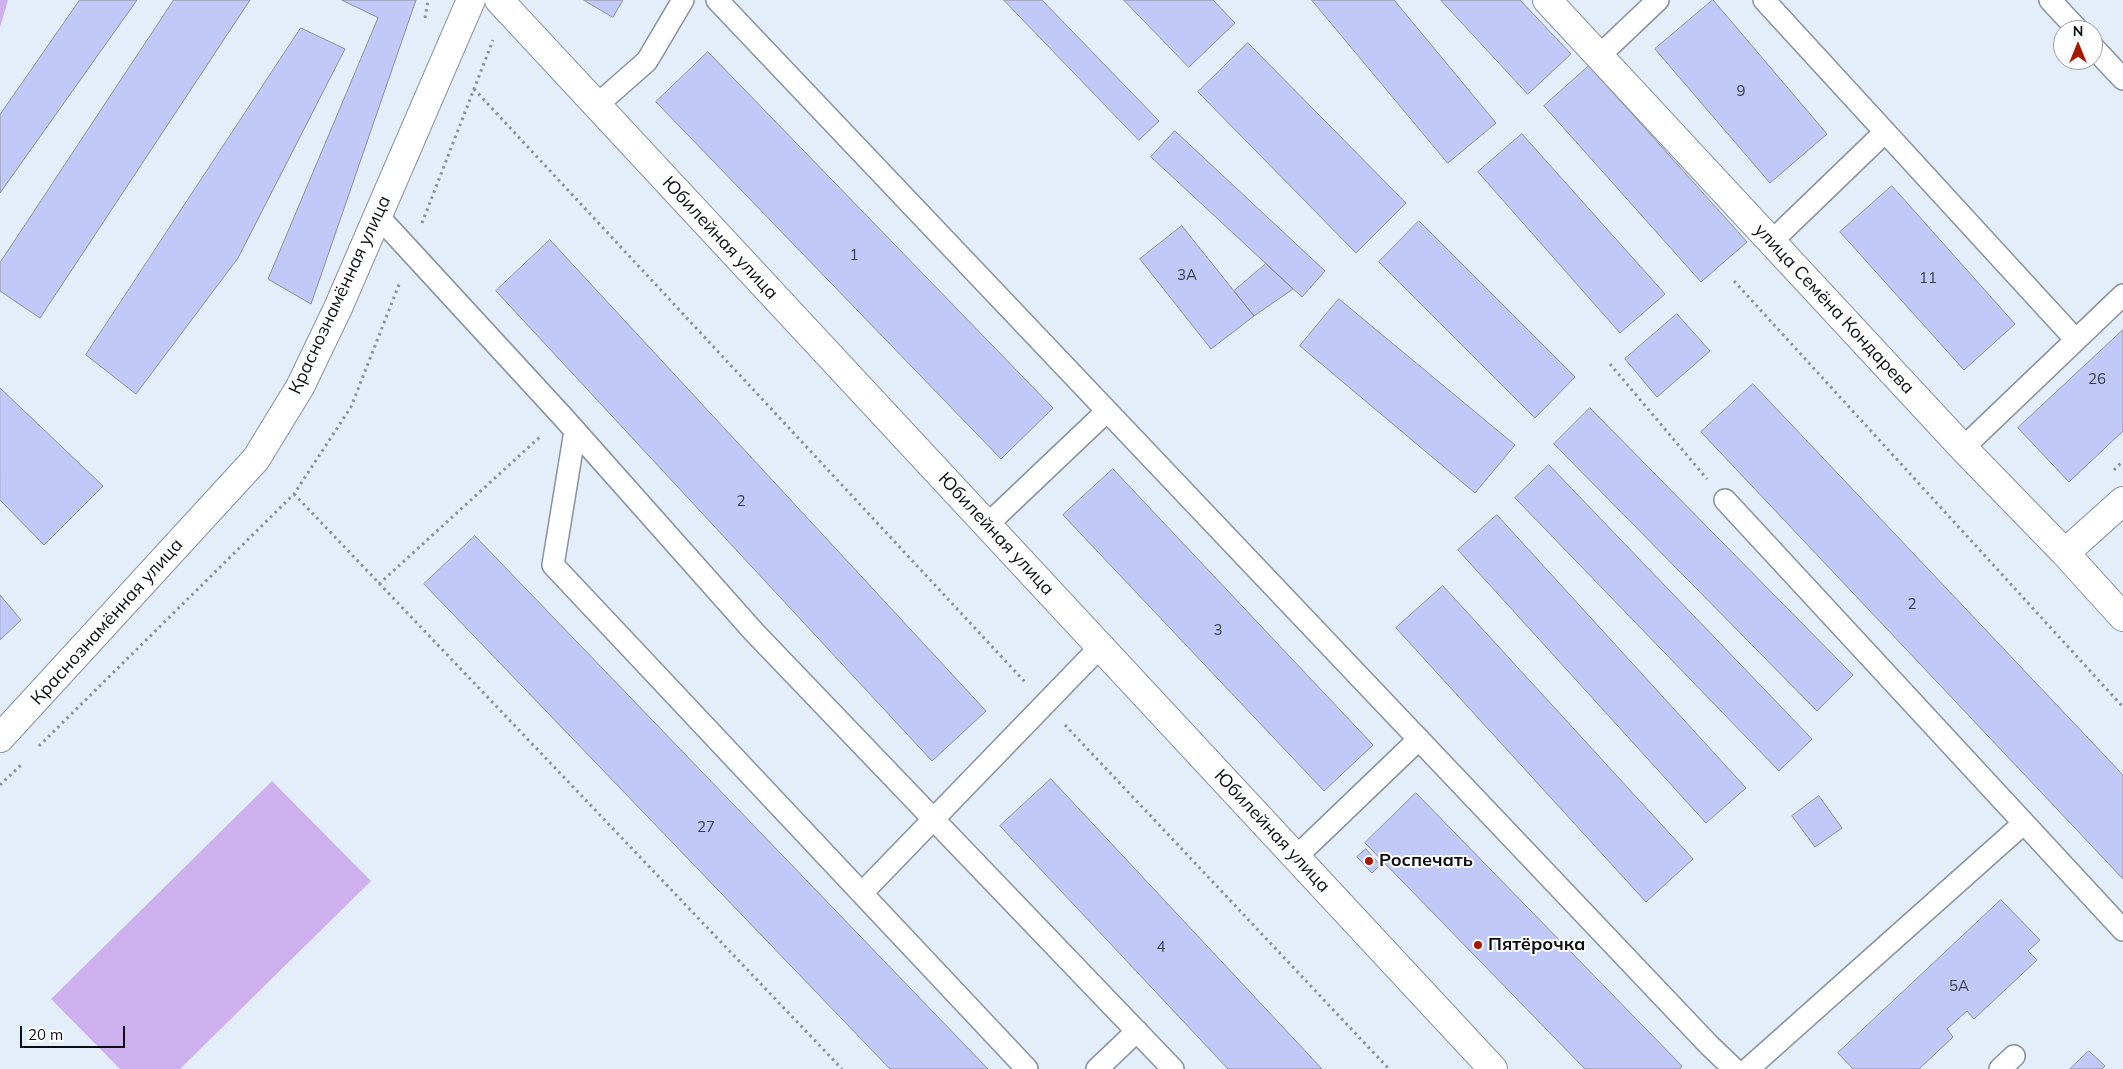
<!DOCTYPE html>
<html>
<head>
<meta charset="utf-8">
<style>
	body { margin:0 }
	#map { position:relative; width:2123px; height:1069px; overflow:hidden; background:#e3eefa; font-family:Mulish,sans-serif }
	canvas { display:block }
	.north { position:absolute; left:2053px; top:20px; width:50px; height:50px; box-sizing:border-box; background:#fff; border:1px solid #9d9fa0; border-radius:50%; rotate:0deg; font-size:14px; font-weight:700; line-height:20px; text-align:center; color:#0b0e12 }
	.north::after { content:''; display:block; margin:auto; width:18px; height:22px; background:#a71700; clip-path:polygon(50% 0,100% 100%,50% 72%,0 100%) }
	.scale { position:absolute; left:20px; top:1026px; width:105px; height:22px; box-sizing:border-box; border:2px solid #0b0e12; border-top:0; padding-left:6px; font-size:15px; line-height:18px; white-space:nowrap; color:#0b0e12; -webkit-text-stroke:4px #fff; paint-order:stroke }
</style>
</head>
<body>
<div id="map">
<canvas width="2123" height="1069"></canvas>
<div class="north">N</div>
<div class="scale">20 m</div>
</div>
<script>
const ctx = document.querySelector('canvas').getContext('2d');
ctx.lineJoin = 'round';
function paint(path, color) { ctx.fillStyle = color; ctx.fill(path, 'evenodd'); }
function stroke(path, color, width, dash) { ctx.strokeStyle = color; ctx.lineWidth = width; ctx.lineCap = dash ? 'butt' : 'round'; ctx.setLineDash(dash || []); ctx.stroke(path); }
function drawText(font, color, halo, rows, align = 'center') {
  ctx.font = font + ' Mulish,sans-serif'; ctx.lineWidth = 4; ctx.setLineDash([]); ctx.textBaseline = 'middle'; ctx.strokeStyle = halo; ctx.fillStyle = color; for (const [text, x, y, turn = 0] of rows) {
    ctx.save(); ctx.translate(x, y); ctx.rotate((+turn || 0) * Math.PI / 180); ctx.textAlign = isNaN(turn) ? turn : align; if (halo) ctx.strokeText(text, 0, 0); ctx.fillText(text, 0, 0); ctx.restore();
  }
}
const green = new Path2D(`
	M0,0H8L0,27Z
	M272,781L371,881L180,1069H120L51,999Z`);
const building = new Path2D(`
	M80,0H137L0,193V115Z
	M174,0H250L40,318L0,291V263Z
	M342,0H416L311,304L268,279L378,18Z
	M584,0H623L613,17Z
	M1004,0H1042L1159,121L1139,140Z
	M1124,0H1213L1235,23L1189,67Z
	M1312,0H1394L1496,123L1448,163Z
	M1441,0H1520L1571,54L1528,94Z
	M1713,0L1827,134L1770,183L1655,49Z
	M301,28L345,49L238,258L136,394L86,355Z
	M1248,43L1406,203L1356,253L1198,92Z
	M708,52L1053,408L1001,459L656,102Z
	M1589,66L1747,242L1701,282L1544,106Z
	M1175,131L1325,271L1302,297L1151,157Z
	M1522,134L1665,294L1620,333L1478,172Z
	M1892,186L2015,324L1964,370L1840,232Z
	M1419,221L1575,377L1535,418L1379,262Z
	M1182,226L1254,316L1211,349L1140,259Z
	M550,240L986,711L932,761L496,291Z
	M1266,264L1293,289L1254,316L1234,291Z
	M1339,299L1515,445L1475,493L1300,346Z
	M1677,314L1710,351L1657,397L1625,359Z
	M2123,330V431L2069,482L2018,428Z
	M1753,384L2123,775V879L1701,432Z
	M0,388L103,486L44,545L0,500Z
	M1590,408L1853,675L1817,711L1554,444Z
	M1549,465L1812,739L1779,771L1515,498Z
	M1113,469L1373,745L1324,791L1063,515Z
	M1497,515L1746,788L1706,823L1458,550Z
	M475,536L988,1069H890L424,584Z
	M1443,586L1693,859L1646,902L1396,628Z
	M0,595L21,620L0,640Z
	M1051,779L1322,1069H1228L1000,826Z
	M1416,793L1682,1066L1680,1069H1585L1365,843Z
	M1819,796L1842,828L1815,847L1792,816Z
	M1366,849L1380,865L1372,873L1357,857Z
	M2001,900L2040,940L2028,951L2037,960L1974,1019L1967,1011L1947,1029L1953,1037L1919,1069H1853L1838,1053Z
	M2089,1051L2105,1066L2102,1069H2070Z`);
const path = new Path2D(`
	M425,18L428,0
	M474,89L1025,682
	M422,223L493,40
	M1734,281L2123,707
	M1610,364L1707,479
	M2114,470L2123,461
	M294,494L842,1069
	M379,584L542,435
	M1065,725L1389,1069
	M39,746L294,494L351,407L400,282
	M0,785L21,765`);
const lane = new Path2D(`
	M717,0L1709,1045L1734,1069
	M1764,0L2076,340
	M2050,0L2078,30
	M2093,47L2123,79
	M1599,56L1658,0
	M597,105L647,61L683,0
	M378,216L563,417L754,632L1173,1069
	M1771,242L1885,132
	M575,431L553,565L1027,1069
	M1963,448L2123,295
	M1725,500L2123,930
	M987,525L1107,411
	M1296,857L1419,739
	M862,893L1100,647
	M1097,1069L1137,1031
	M1748,1069L2024,823
	M2000,1069L2014,1056`);
const street = new Path2D(`
	M499,0L1493,1069
	M1547,0L1963,448L2065,553L2123,617
	M2065,553L2123,501
	M0,738L256,459L300,387L338,308L471,0`);
const markers = [
	[1369,861,5,"#a71700"],
	[1478,945,5,"#a71700"]
];
const numberNames = [
	["9",1741,91],
	["1",854,255],
	["3А",1187,275],
	["11",1928,278],
	["26",2097,379],
	["2",741,501],
	["2",1912,604],
	["3",1218,630],
	["27",706,827],
	["4",1161,947],
	["5А",1959,986]
];
const streetNames = [
	["Юбилейная улица",720,238,47],
	["Краснознамённая улица",340,295,-65],
	["улица Семёна Кондарева",1834,309,47],
	["Юбилейная улица",996,534,47],
	["Краснознамённая улица",107,622,-48],
	["Юбилейная улица",1272,831,47]
];
const poiNames = [
	["Роспечать",1379,861],
	["Пятёрочка",1488,945]
];
paint(green, '#ceb0ef');
paint(building, '#c1c9f8');
stroke(building, '#8c8e9b', 1);
stroke(lane, '#88939e', 24);
stroke(street, '#88939e', 30);
stroke(path, '#8a929a', 3, [2.5, 4]);
stroke(lane, '#fff', 21);
stroke(street, '#fff', 28);
for (const [x, y, r, color] of markers) { const dot = new Path2D(); dot.arc(x, y, r, 0, 2 * Math.PI); ctx.fillStyle = color; ctx.fill(dot); stroke(dot, '#fff', 2); }
drawText('15px', '#383d4c', null, numberNames);
drawText('18px', '#0b0e12', '#fff', streetNames);
drawText('bold 18px', '#0b0e12', '#fff', poiNames, 'left');
</script>
</body>
</html>
